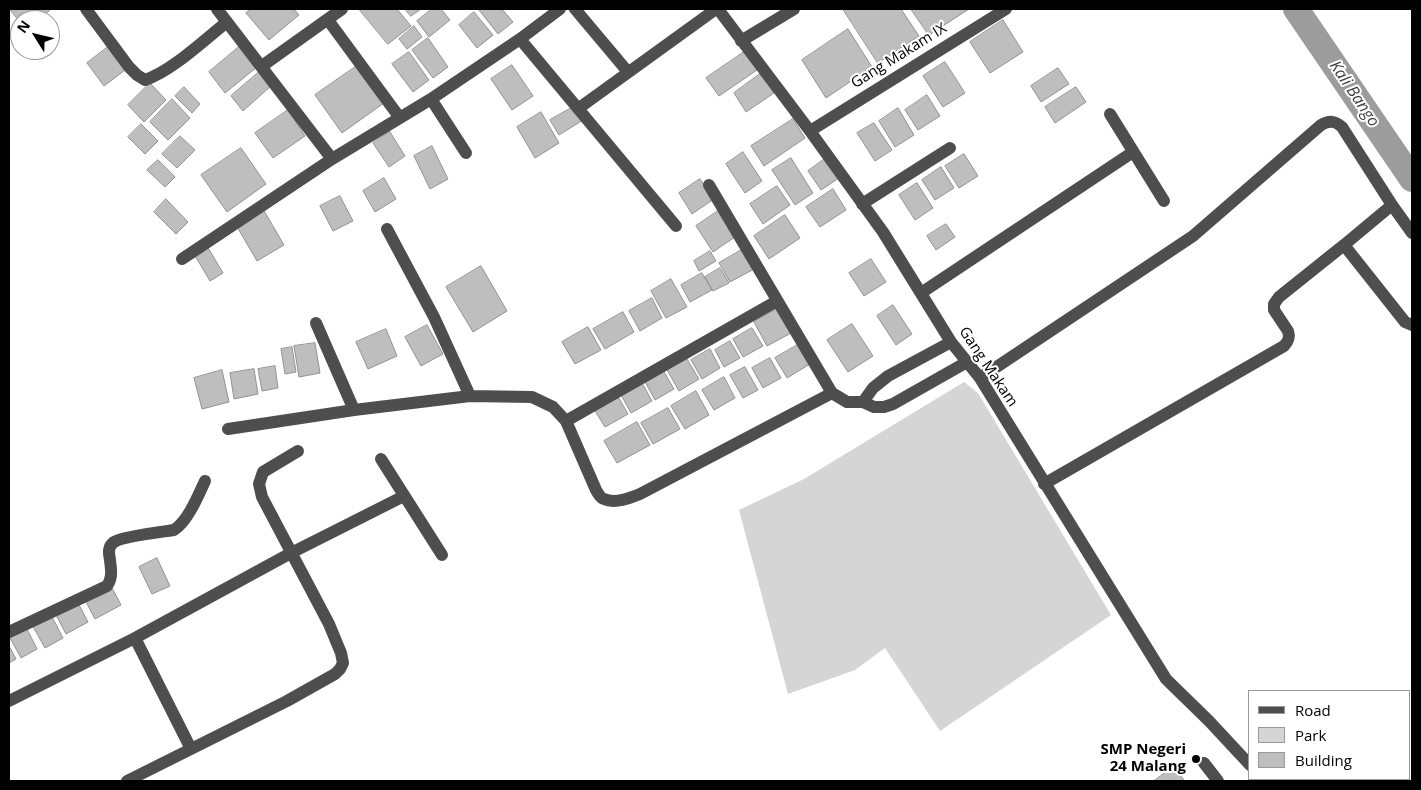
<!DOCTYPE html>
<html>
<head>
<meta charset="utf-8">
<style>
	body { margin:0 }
	#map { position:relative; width:1421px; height:790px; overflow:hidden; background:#fff; font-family:"Open Sans",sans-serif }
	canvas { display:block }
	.frame { position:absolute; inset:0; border:10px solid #000; pointer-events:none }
	.legend { position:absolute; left:1248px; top:690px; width:162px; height:90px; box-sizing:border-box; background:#fff; border:1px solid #999; margin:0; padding:6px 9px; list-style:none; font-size:15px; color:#000 }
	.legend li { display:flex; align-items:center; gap:10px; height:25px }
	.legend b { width:25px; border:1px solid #999 }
	.north { position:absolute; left:10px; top:10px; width:50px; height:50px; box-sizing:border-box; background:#fff; border:1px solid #999; border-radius:50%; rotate:306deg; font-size:14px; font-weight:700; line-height:20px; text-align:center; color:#000 }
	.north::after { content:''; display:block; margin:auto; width:18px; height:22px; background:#000; clip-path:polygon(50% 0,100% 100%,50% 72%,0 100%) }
</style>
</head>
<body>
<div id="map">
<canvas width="1421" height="790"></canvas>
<div class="frame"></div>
<ul class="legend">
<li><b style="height:6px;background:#4e4e4e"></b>Road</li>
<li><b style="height:14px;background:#d5d5d5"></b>Park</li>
<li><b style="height:14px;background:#bebebe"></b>Building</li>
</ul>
<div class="north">N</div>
</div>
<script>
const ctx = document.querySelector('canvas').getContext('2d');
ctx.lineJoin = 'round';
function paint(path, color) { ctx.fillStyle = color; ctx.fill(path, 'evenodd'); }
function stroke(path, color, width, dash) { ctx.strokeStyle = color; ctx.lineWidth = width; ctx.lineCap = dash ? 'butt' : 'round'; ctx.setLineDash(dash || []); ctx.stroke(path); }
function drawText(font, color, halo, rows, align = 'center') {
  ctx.font = font + ' "Open Sans",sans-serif'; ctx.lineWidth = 4; ctx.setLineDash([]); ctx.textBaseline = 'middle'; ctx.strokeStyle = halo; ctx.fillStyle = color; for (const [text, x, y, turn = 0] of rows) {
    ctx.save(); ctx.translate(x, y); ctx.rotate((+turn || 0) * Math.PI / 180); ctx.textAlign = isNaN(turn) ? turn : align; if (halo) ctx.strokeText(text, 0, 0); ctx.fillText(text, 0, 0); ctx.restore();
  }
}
const green = new Path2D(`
	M964,382L978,393L1111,615L940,731L885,648L855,670L788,694L739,510L804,479Z`);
const canal = new Path2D(`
	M1296,9L1412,179`);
const building = new Path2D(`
	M10,9H49L50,10L38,20H20V22Z
	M252,9H294L299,15L269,40L246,13Z
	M359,9H397L411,26L388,44Z
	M405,9H421L411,16Z
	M432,9H441L450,20L429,37L417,21Z
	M480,9H502L513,22L498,34L479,10Z
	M843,9H901L919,36L878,63Z
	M911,9H969L929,35Z
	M474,12L493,35L477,48L459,25Z
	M1003,20L1023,52L990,73L970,42Z
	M414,26L422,37L407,49L399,39Z
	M848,29L872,67L826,98L802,60Z
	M428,38L448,67L433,78L412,50Z
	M240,46L257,67L225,93L209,72Z
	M108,47L125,70L104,86L87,63Z
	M409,52L429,80L413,92L392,64Z
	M744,52L757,70L719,96L706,78Z
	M945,62L965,93L943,107L923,76Z
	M358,65L384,103L342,133L315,95Z
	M512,65L533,96L512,110L491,79Z
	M1058,68L1069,84L1041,102L1031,86Z
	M259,72L271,86L243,111L231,96Z
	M760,74L774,93L746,112L734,93Z
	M150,83L166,100L144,122L128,105Z
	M184,87L200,104L192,113L175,96Z
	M1076,87L1086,102L1055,123L1045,107Z
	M927,95L940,116L918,130L905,110Z
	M172,99L190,118L168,140L150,122Z
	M575,106L583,120L559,135L550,120Z
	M898,108L914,135L895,147L879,121Z
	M288,110L305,136L273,158L255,133Z
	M541,112L559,143L535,158L517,127Z
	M793,119L805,138L764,166L751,146Z
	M874,123L892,150L875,161L857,133Z
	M141,124L158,141L145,154L128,137Z
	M390,132L405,156L389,167L373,143Z
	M180,136L195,150L177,168L162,154Z
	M432,146L448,179L430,189L414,156Z
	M241,148L266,184L227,212L201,175Z
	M743,152L762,181L745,193L726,164Z
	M964,154L978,176L959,188L945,166Z
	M791,158L813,193L795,205L772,170Z
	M826,158L839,178L821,190L808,171Z
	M158,160L175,177L165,187L147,170Z
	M941,167L954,188L935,200L922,180Z
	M384,178L396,199L375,212L363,191Z
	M700,179L714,199L692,214L679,193Z
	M917,183L933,208L915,220L899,195Z
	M777,186L790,205L763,224L750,204Z
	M833,189L846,210L820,227L806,207Z
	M340,196L353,221L333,231L320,206Z
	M166,199L188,222L176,234L154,212Z
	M263,209L284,245L257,261L236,225Z
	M718,211L735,237L713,252L696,226Z
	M785,215L800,238L769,259L754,236Z
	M946,224L955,237L936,250L927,236Z
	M207,246L223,273L210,281L194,254Z
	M745,248L756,268L730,282L719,263Z
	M710,251L716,261L699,271L694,261Z
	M871,259L886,282L864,296L849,273Z
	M481,266L507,311L473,332L446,287Z
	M720,268L729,283L713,291L705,277Z
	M702,273L712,290L690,302L681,285Z
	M671,279L687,307L666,318L651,291Z
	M652,298L662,318L640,331L629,311Z
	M893,305L912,334L896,345L877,316Z
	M779,308L793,332L767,346L754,322Z
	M623,312L634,332L605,349L593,329Z
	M852,324L873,356L848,372L827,340Z
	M427,325L443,354L421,366L405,337Z
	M588,327L601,350L575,364L562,342Z
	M752,328L763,346L743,357L733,339Z
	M386,329L397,356L368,369L356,342Z
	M730,341L740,358L724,367L715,350Z
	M315,343L320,373L299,377L294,346Z
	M799,344L810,364L787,378L775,358Z
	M292,347L296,372L285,374L281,349Z
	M710,349L720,368L702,379L691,360Z
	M770,358L781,378L763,388L752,368Z
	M687,359L699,379L679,391L667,370Z
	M275,366L278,388L262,391L258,369Z
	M745,367L758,390L743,398L730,375Z
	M254,369L258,394L234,399L230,373Z
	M222,370L229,402L202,409L194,378Z
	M663,370L674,389L655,400L644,380Z
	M724,377L735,398L714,410L702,390Z
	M641,381L652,401L631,413L620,393Z
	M696,391L709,415L685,429L671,406Z
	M616,393L628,414L605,427L592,406Z
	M668,408L680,429L653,444L641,423Z
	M637,422L650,445L617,463L604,441Z
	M157,558L170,586L152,594L139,567Z
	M111,586L121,605L95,619L85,600Z
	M77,601L88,622L66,634L55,613Z
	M50,613L63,638L45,648L31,623Z
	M26,627L37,649L21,658L9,636Z
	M9,646L16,659L9,663Z
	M1173,767L1185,781H1154Z`);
const minor = new Path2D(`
	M86,9L129,67L137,75L145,80C172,71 204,40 227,22
	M217,9L332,159
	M575,9L628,72
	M718,9L810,131L883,232L951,342L980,378L1166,679L1209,721L1250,765
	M328,20L400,118
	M520,39L676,226
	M741,41L794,9
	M262,66L342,9
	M431,99L466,153
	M579,108L716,9
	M1110,114L1164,201
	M810,131L1006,9
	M709,185L832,393
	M862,204L950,148
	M1392,205L1412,233
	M387,229L434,317L470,396
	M182,259L332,159L431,99L520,39L560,9
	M921,293L1133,152
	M316,323L354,410
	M980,378L1193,236L1321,125C1330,120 1335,121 1342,127L1392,205L1344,245
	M863,402L873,388L888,376L951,342
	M566,421L777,301
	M228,429L354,410L470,396L532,397L553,407L566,421L596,490C598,493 600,498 604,499C615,504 630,498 640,494L832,393L847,402H863L874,407H884L893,404L967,362
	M381,459L442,555
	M1044,484L1284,346C1289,341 1290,337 1288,331L1274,310V304L1279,297L1344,245L1405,322L1412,325
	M9,632L107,586C113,577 111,570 110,560C109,554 107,547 114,542C123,536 161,532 174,530C188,521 198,496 205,481
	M135,638L191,749
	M9,701L135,638L291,553L404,496
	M1204,763L1218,781
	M1262,779L1265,781
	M127,781L287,701L335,674L340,669L343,663L341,653L329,624L262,497L259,484L263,472L298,451`);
const markers = [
	[1196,759,5,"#000"]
];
const streetNames = [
	["Gang Makam IX",899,56,-32],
	["Gang Makam",988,367,56]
];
const poiNames = [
	["SMP Negeri",1186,750],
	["24 Malang",1186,767]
];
const waterNames = [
	["Kali Bango",1354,94,56]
];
paint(green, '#d5d5d5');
stroke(canal, '#9c9c9c', 26);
paint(building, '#bebebe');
stroke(building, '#929292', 1);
stroke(minor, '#4e4e4e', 12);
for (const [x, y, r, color] of markers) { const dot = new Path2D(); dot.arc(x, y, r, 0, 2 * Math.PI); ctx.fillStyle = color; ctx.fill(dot); stroke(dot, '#fff', 2); }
drawText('15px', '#000', '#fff', streetNames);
drawText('bold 15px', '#000', '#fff', poiNames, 'right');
drawText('italic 16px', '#3d3d3d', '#fff', waterNames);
</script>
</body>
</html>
